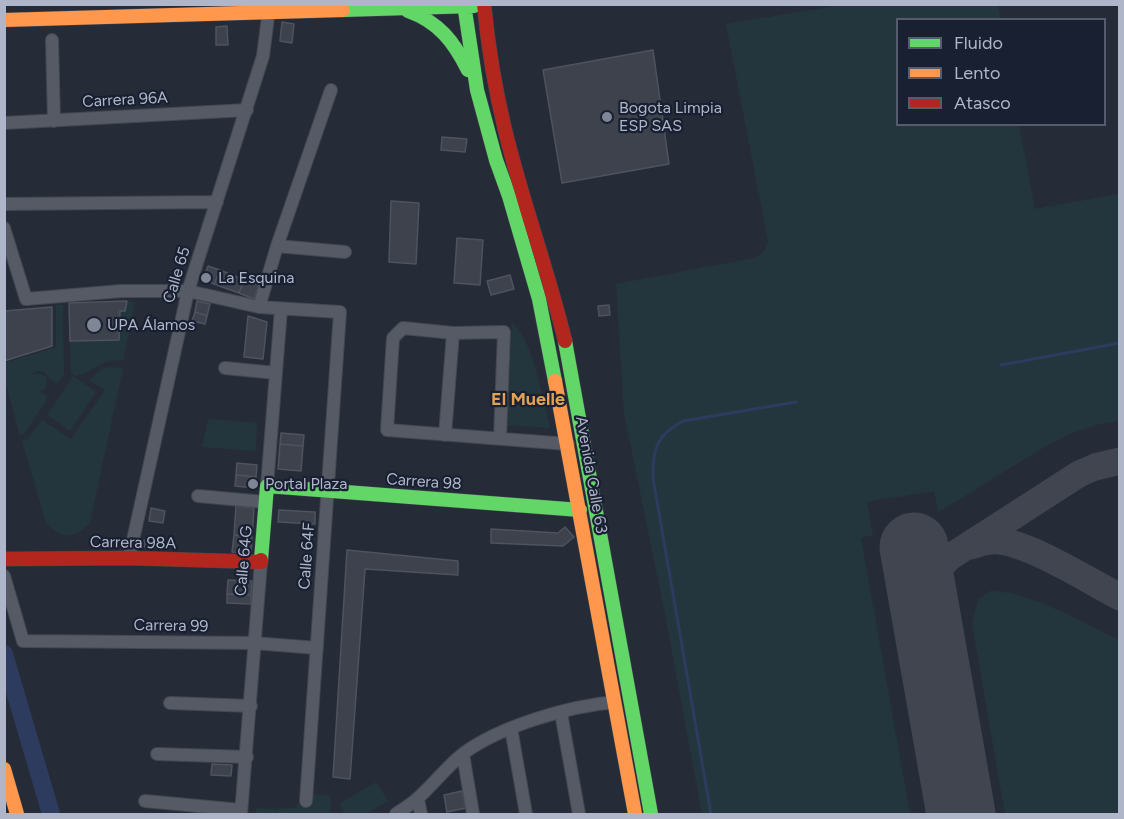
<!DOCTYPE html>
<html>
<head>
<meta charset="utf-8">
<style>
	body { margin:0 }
	#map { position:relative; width:1124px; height:819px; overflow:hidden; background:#262c37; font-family:Figtree,sans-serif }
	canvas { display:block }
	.frame { position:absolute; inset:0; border:6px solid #afb6c9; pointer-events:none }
	.legend { position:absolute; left:896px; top:18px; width:210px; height:108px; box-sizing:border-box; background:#192032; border:2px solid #555c6e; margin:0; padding:8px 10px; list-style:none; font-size:18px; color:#afb6c9 }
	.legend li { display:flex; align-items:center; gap:12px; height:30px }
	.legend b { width:30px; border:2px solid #555c6e }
</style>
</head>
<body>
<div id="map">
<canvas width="1124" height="819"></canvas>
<div class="frame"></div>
<ul class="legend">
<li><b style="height:8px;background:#63d668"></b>Fluido</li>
<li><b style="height:8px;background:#ff974d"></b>Lento</li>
<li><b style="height:8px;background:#b3261e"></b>Atasco</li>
</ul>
</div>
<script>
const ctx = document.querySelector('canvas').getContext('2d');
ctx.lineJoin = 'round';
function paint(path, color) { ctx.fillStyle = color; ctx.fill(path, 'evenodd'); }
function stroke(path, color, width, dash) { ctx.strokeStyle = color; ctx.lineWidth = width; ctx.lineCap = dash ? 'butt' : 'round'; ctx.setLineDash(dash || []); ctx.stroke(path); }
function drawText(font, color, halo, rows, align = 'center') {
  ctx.font = font + ' Figtree,sans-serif'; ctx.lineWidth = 4.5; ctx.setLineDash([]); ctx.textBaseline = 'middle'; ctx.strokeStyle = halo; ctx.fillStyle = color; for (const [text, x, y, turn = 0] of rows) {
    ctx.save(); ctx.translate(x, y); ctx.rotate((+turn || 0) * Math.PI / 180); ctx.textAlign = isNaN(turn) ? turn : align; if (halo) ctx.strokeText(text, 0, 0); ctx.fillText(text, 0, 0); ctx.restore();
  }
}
const green = new Path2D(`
	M842,5H998L1001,19L898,20V124L1019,125L1035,209L1119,194V421C1077,425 1045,447 1010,468C986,483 962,498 938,512L934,491L867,502L873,535L861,538L910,814H702L665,614L624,413L616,284L754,258C763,254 766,250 768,241L726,24Z
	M127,301L135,303L123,361C103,357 94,372 76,376L71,373L70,341L120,311H125Z
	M56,305H63L64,375L57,383C46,379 44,364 31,375L40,373L46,377L47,387L40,392L46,395L47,399L24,434L20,436L5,380V363L56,347Z
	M512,323C533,339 543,401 550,428L506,425Z
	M110,367L123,368L90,522C75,539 61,540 46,522L22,441L28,439L42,420L71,439L105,390L89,380L102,369Z
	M73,376L96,392L70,431L47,415Z
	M208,419L257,423L256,451L202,447Z
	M990,591C1029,591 1084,623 1119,640V814H1005L972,624L978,600Z
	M376,782L388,801L366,814H346L339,804Z
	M313,794L331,796L330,814H256V808L278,810L279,808L285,809L286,807L296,808L298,803H312Z`);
const stream = new Path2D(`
	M1001,365L1120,343
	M711,814L653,478C652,449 657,435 683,421L796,402`);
const river = new Path2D(`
	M4,654L51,814`);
const taxiway = new Path2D(`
	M971,546C980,543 989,540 999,541C1031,544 1089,581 1120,597
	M927,619C924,591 927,577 950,557L1079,474L1095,467L1120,461`);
const runway = new Path2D(`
	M914,547L961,814`);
const building = new Path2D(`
	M282,22L294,24L292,43L280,41Z
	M227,26L228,45H216V27Z
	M653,50L669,164L562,183L543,70Z
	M442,137L467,139L465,152L441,150Z
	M391,201L419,203L416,264L389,262Z
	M457,238L483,240L480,285L454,283Z
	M208,266L220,270L214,284L203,280Z
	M220,270L244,280L239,293L214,284Z
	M510,275L514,289L491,295L487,281Z
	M244,280L259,285L254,299L239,293Z
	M127,301L125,311H120L119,340L70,341L69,303Z
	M197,301L210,304L207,316L195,312Z
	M609,305L610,315L599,316L598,306Z
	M52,307V346L4,361V311Z
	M195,312L207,316L205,324L192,321Z
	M248,316L267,322L263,359L244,357Z
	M281,433L304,435L303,446L280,444Z
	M280,444L303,446L301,471L278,469Z
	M237,463L257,465L256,477L236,475Z
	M236,475L256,477L255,488L235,486Z
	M236,506L254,508L252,537L234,535Z
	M151,508L165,511L163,523L149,521Z
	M279,510L315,512V524L278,522Z
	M565,527L574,537L563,546L491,543V529L558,533Z
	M234,535L252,537L251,553L232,552Z
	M144,540L157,541L156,548L144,547Z
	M347,550L458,561V575L365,569L350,779L333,777Z
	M228,580L252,581L251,595L227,594Z
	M227,594L251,595V604L227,603Z
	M212,764L232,765L231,776L211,775Z
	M462,791L466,808L447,812L444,795Z`);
const street = new Path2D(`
	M52,40L54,121
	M4,123L247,110
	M4,204L217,202
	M4,228L26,299L121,291H188L259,307L340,312L306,801
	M277,246L345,252
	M259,307L277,246L331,90
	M225,368L276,373
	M445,435L453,333
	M500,438L504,332L453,333L403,328L393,338L387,430L568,444
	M267,486L281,309
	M198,496L265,502
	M129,558L188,291L263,56L268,17L267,6
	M4,576L23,641L254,643L317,648
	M170,703L251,706
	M561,713L579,814
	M511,728L526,814
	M157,754L247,757
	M463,754L473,814
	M418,799L421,814
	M145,801L241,810
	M241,814L261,562
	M396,814C403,809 412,804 418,798C434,784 447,766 464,753C501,726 569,706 615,702`);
const fast = new Path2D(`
	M464,4L477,90L496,160L509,196L539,299L555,381
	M343,10L474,6
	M408,11C439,22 454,42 468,70
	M565,341L651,814
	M261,560L267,486L580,510`);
const slow = new Path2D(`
	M4,20L343,10
	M555,381L635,814
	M4,769L17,814`);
const jam = new Path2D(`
	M484,4C488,46 495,89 505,130C522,201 548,270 565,341
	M4,559L129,558L261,562V560`);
const markers = [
	[607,117,6,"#7f8696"],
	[206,278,6,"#7f8696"],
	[94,325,8,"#7f8696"],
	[253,484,6,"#7f8696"]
];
const streetNames = [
	["Carrera 96A",125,100,-3],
	["Calle 65",177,275,-73],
	["Avenida Calle 63",591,475,80],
	["Carrera 98",424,482,4],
	["Carrera 98A",133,543,1],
	["Calle 64F",307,556,-86],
	["Calle 64G",244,561,-85],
	["Carrera 99",171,626,1]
];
const poiNames = [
	["Bogota Limpia",619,108],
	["ESP SAS",619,126],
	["La Esquina",218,278],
	["UPA Álamos",107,325],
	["Portal Plaza",265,484]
];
const neighbourhoodNames = [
	["El Muelle",528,400]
];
paint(green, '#23363d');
stroke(stream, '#2d3b5e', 3);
stroke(river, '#2d3b5e', 18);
stroke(taxiway, '#404550', 27);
stroke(runway, '#404550', 69);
paint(building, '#3e424d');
stroke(building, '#4e535f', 1.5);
stroke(street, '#434750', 14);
stroke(fast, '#434750', 15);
stroke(slow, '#434750', 15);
stroke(jam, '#434750', 15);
stroke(street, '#565a64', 12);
stroke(fast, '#63d668', 14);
stroke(slow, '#ff974d', 14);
stroke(jam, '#b3261e', 14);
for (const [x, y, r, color] of markers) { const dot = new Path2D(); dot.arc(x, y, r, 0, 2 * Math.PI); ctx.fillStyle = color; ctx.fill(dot); stroke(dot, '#192032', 2); }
drawText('16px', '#afb6c9', '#192032', streetNames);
drawText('16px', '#afb6c9', '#192032', poiNames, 'left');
drawText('bold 18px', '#dfa254', '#192032', neighbourhoodNames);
</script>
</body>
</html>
